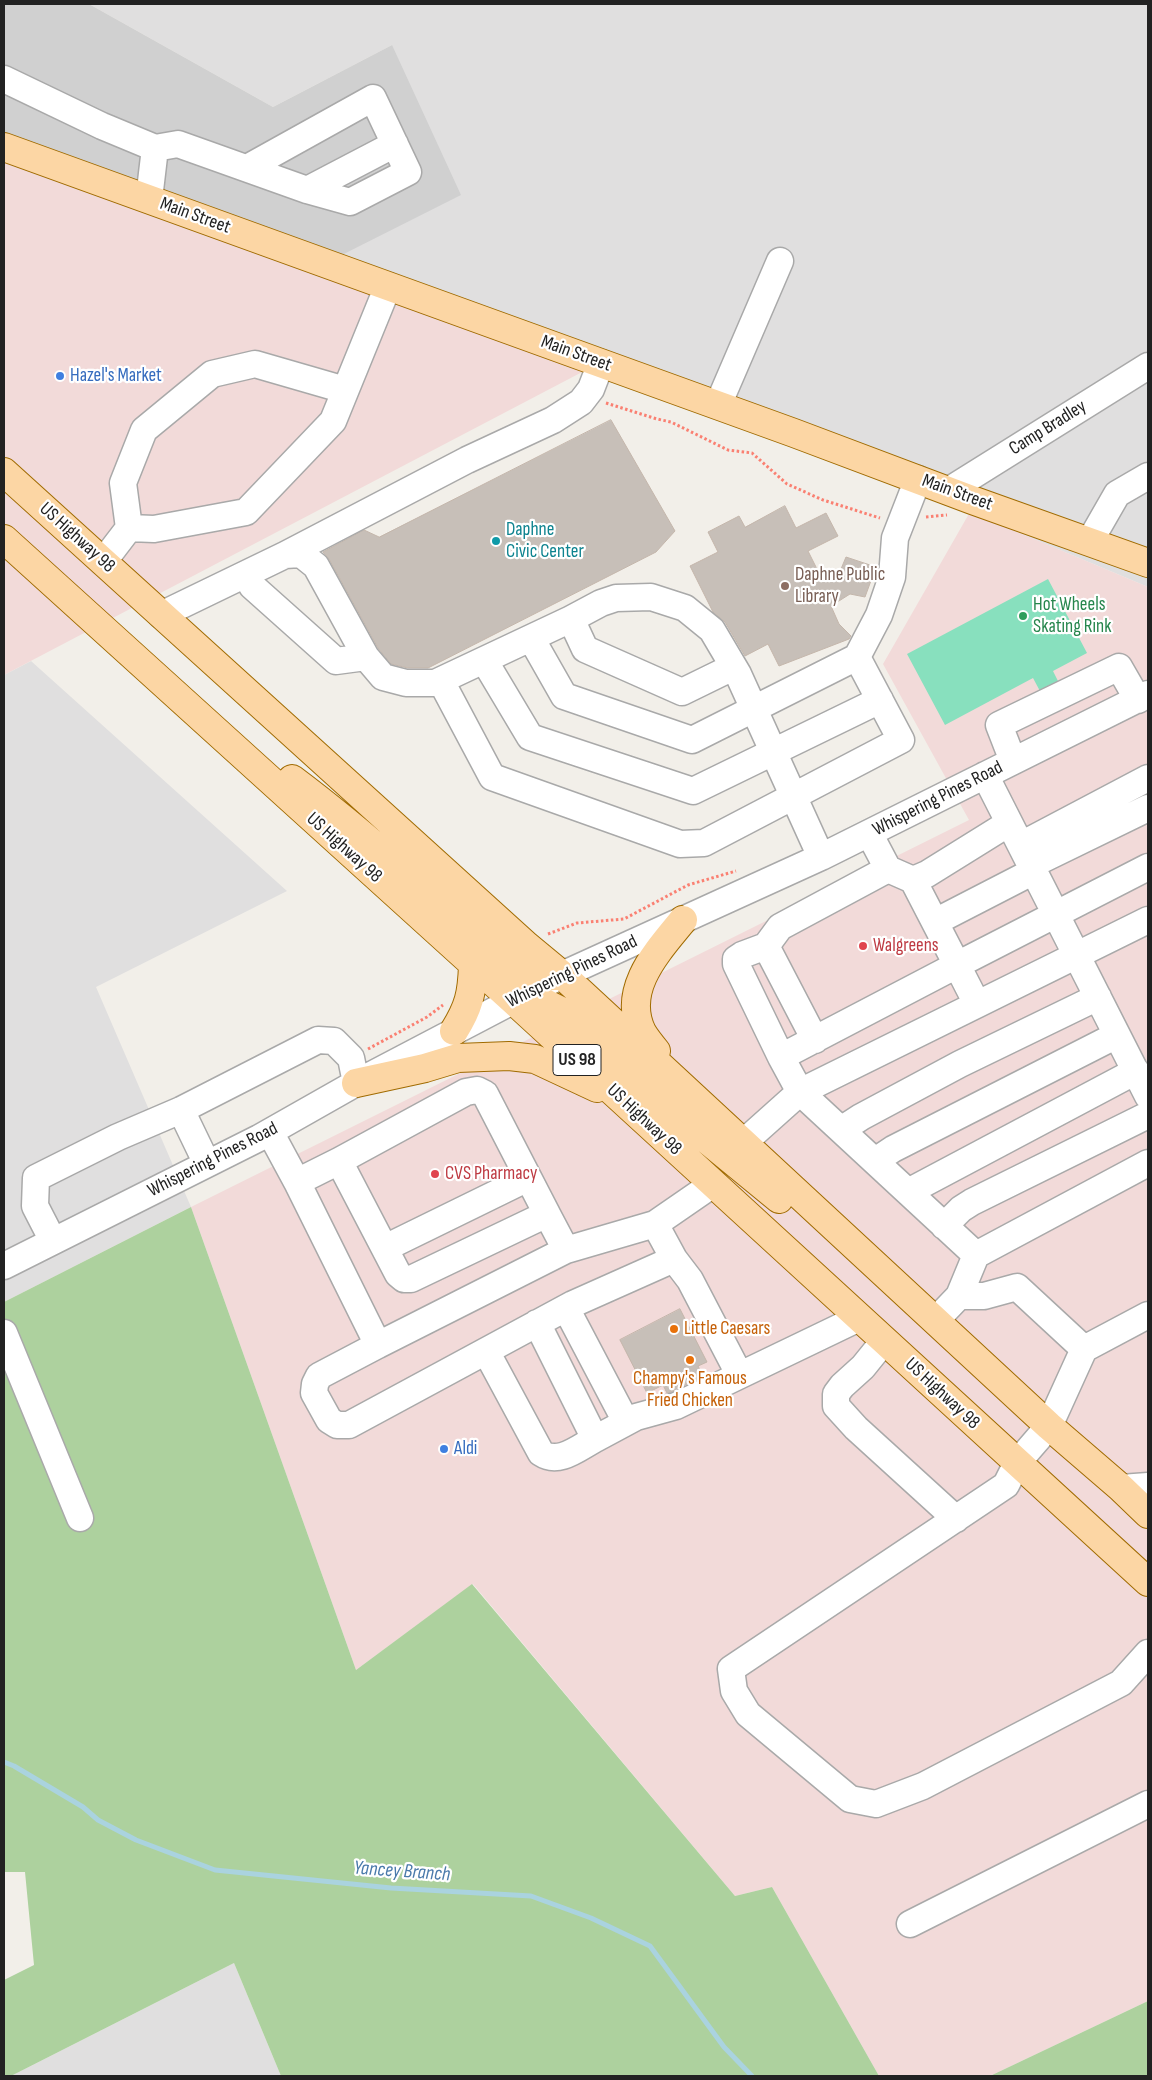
<!DOCTYPE html>
<html>
<head>
<meta charset="utf-8">
<style>
	body { margin:0 }
	#map { position:relative; width:1152px; height:2080px; overflow:hidden; background:#f2efe9; font-family:"Sofia Sans Condensed",sans-serif }
	canvas { display:block }
	.frame { position:absolute; inset:0; border:5px solid #222; pointer-events:none }
</style>
</head>
<body>
<div id="map">
<canvas width="1152" height="2080"></canvas>
<div class="frame"></div>
</div>
<script>
const ctx = document.querySelector('canvas').getContext('2d');
ctx.lineJoin = 'round';
function paint(path, color) { ctx.fillStyle = color; ctx.fill(path, 'evenodd'); }
function stroke(path, color, width, dash) { ctx.strokeStyle = color; ctx.lineWidth = width; ctx.lineCap = dash ? 'butt' : 'round'; ctx.setLineDash(dash || []); ctx.stroke(path); }
function drawText(font, color, halo, rows, align = 'center') {
  ctx.font = font + ' "Sofia Sans Condensed",sans-serif'; ctx.lineWidth = 4.5; ctx.setLineDash([]); ctx.textBaseline = 'middle'; ctx.strokeStyle = halo; ctx.fillStyle = color; for (const [text, x, y, turn = 0] of rows) {
    ctx.save(); ctx.translate(x, y); ctx.rotate((+turn || 0) * Math.PI / 180); ctx.textAlign = isNaN(turn) ? turn : align; if (halo) ctx.strokeText(text, 0, 0); ctx.fillText(text, 0, 0); ctx.restore();
  }
}
const residential = new Path2D(`
	M89,4H1148V587L970,512L312,270L392,45L273,107Z
	M31,661L287,891L96,987L191,1207L4,1302V675Z
	M234,1963L281,2076H11Z`);
const commercial = new Path2D(`
	M4,157L586,370L4,675Z
	M970,512L1148,587V2001L990,2076H879L772,1887L735,1896L473,1584L356,1670L191,1207L969,820L883,664Z`);
const religious = new Path2D(`
	M4,4H89L273,107L392,45L461,195L312,270L4,157Z`);
const forest = new Path2D(`
	M191,1207L356,1670L472,1584L735,1896L772,1887L879,2076H281L234,1963L11,2076H4V1980L34,1965L25,1872H4V1302Z
	M1148,2001V2076H990Z`);
const pitch = new Path2D(`
	M1048,579L1087,653L1053,671L1059,683L1041,693L1033,678L945,725L907,654Z`);
const stream = new Path2D(`
	M4,1762L14,1766L83,1807L98,1820L136,1840L215,1870L391,1888L531,1896L591,1918L650,1946L724,2047L752,2076`);
const building = new Path2D(`
	M611,420L675,531L656,552L428,668H408L391,664L378,648L329,559L323,552L364,530L379,537Z
	M785,506L796,528L826,513L838,536L808,551L821,577L841,569L846,557L876,567L865,597L850,594L831,606L839,624L851,636L849,639L779,666L768,644L745,656L725,622L713,612L690,566L718,552L708,532L739,516L745,527Z
	M680,1309L707,1362L698,1366L703,1376L671,1392L667,1393L663,1385L647,1393L620,1340Z`);
const path = new Path2D(`
	M606,403L657,419L671,422L728,450L752,453L787,484L823,500L880,518
	M926,517L947,515
	M548,934L577,923L624,919L688,885L736,871
	M368,1049L427,1017L443,1005`);
const minor = new Path2D(`
	M4,79L102,126L155,148L149,199
	M155,148L178,144L307,190L350,202L408,172L373,98L247,168
	M307,190L395,144
	M718,405L780,261
	M948,491L1148,366
	M129,528L123,483L144,430L212,374L255,364L345,390
	M1090,541L1117,494L1148,476
	M283,556L467,460L553,420L581,402L591,389L601,363
	M103,562L129,528L154,529L246,512L333,421L388,286
	M246,574L252,586L336,661L366,657
	M161,615L285,555L301,554L316,566L366,657L383,677L406,683H435L571,619L585,649L682,692L729,669L738,674
	M571,619L601,603L616,598L651,597L685,608L712,630L738,674L821,857
	M531,638L564,696L692,740L857,657L879,615L892,577L895,538L918,479
	M484,660L530,737L693,791L880,700
	M441,681L492,777L680,844L704,843L901,740L857,657
	M1013,761L999,725L1119,667L1138,700
	M985,775L1148,1096
	M1021,845L1148,778
	M1031,865L1148,808
	M913,880L927,874L1009,823
	M935,922L1034,871
	M766,946L742,955L736,959V964L781,1057
	M977,1004L957,965L1148,867
	M815,1040L766,946L780,927L888,869
	M181,1110L207,1164
	M841,1130L861,1117L960,1064L1098,997
	M270,1132L297,1182L339,1161L398,1274L404,1279H411L547,1214L566,1250L655,1224L713,1184
	M743,1143L800,1092L781,1057L957,965L913,880L888,869L869,833
	M339,1161L466,1092L477,1090L485,1094L547,1214
	M875,1161L893,1149L1117,1035
	M297,1182L378,1345L319,1376L315,1384L314,1393L329,1420L337,1425H349L573,1304L674,1259
	M908,1192L1136,1071
	M655,1224L674,1259L690,1280L739,1374
	M944,1226L961,1209L972,1202L1148,1115
	M53,1241L35,1206L36,1178L118,1137L181,1110L318,1040L334,1041L351,1058L356,1083
	M385,1248L528,1178
	M976,1255L800,1092L1148,920
	M4,1266L259,1138L356,1083L562,975L821,857L1148,694
	M959,1296H984L1017,1287L1084,1349
	M566,1308L626,1422
	M1148,1315L1084,1349L1049,1426L1017,1463L1006,1485L731,1669L734,1691L748,1714L850,1799L876,1804L923,1786L1121,1683L1148,1653
	M936,1320L959,1296L976,1255L1148,1163
	M4,1333L80,1518
	M884,1341L863,1367L842,1386L836,1394V1406L856,1428L956,1519
	M378,1345L566,1250
	M486,1351L541,1453C559,1465 578,1448 595,1439L537,1323
	M595,1439L636,1417L676,1406L859,1318
	M1121,1488L1148,1486
	M910,1924L1148,1804`);
const major = new Path2D(`
	M4,147L794,433L972,500L1148,563
	M4,472L527,946L562,975L1049,1426L1121,1488L1148,1514
	M4,539L513,1000L1148,1582
	M292,779C368,836 437,900 507,965C528,978 538,978 562,975
	M513,1000L541,1001L571,1016L673,1112L779,1199
	M454,1031C469,1007 472,994 473,965
	M656,1051C651,1045 646,1039 642,1032C621,989 658,951 683,920
	M356,1083L425,1068L458,1058L509,1056L535,1059L597,1088`);
const markers = [
	[60,376,5,"#3f7fe0"],
	[496,541,5,"#0f9aa8"],
	[785,586,5,"#8d6e63"],
	[1023,616,5,"#2e9e5b"],
	[863,946,5,"#e0444e"],
	[435,1174,5,"#e0444e"],
	[674,1329,5,"#e8710a"],
	[690,1360,5,"#e8710a"],
	[444,1449,5,"#3f7fe0"]
];
const shields = [
	[577,1060,48]
];
const shieldNames = [
	["US 98",577,1060]
];
const streetNames = [
	["Main Street",195,216,20],
	["Main Street",576,354,20],
	["Camp Bradley",1048,428,-32],
	["Main Street",957,493,20],
	["US Highway 98",77,538,42],
	["Whispering Pines Road",938,799,-27],
	["US Highway 98",344,848,42],
	["Whispering Pines Road",572,972,-26],
	["US Highway 98",644,1120,43],
	["Whispering Pines Road",213,1160,-27],
	["US Highway 98",942,1394,43]
];
const shopNames = [
	["Hazel's Market",70,376],
	["Aldi",454,1449]
];
const cultureNames = [
	["Daphne",506,530],
	["Civic Center",506,552]
];
const educationNames = [
	["Daphne Public",795,575],
	["Library",795,597]
];
const leisureNames = [
	["Hot Wheels",1033,605],
	["Skating Rink",1033,627]
];
const healthNames = [
	["Walgreens",873,946],
	["CVS Pharmacy",445,1174]
];
const foodNames = [
	["Little Caesars",684,1329],
	["Champy's Famous",690,1379,"center"],
	["Fried Chicken",690,1401,"center"]
];
const waterNames = [
	["Yancey Branch",402,1872,4]
];
paint(residential, '#e0dfdf');
paint(commercial, '#f2dad9');
paint(religious, '#d0d0d0');
paint(forest, '#add19e');
paint(pitch, '#88e0be');
stroke(stream, '#aad3df', 5);
paint(building, '#c7bfb8');
stroke(building, '#c4b6ab', 1);
stroke(minor, '#a9a9a9', 29);
stroke(major, '#a06b00', 30);
stroke(path, '#fa8072', 3, [2.5, 2.5]);
stroke(minor, '#fff', 26);
stroke(major, '#fcd6a4', 28);
for (const [x, y, r, color] of markers) { const dot = new Path2D(); dot.arc(x, y, r, 0, 2 * Math.PI); ctx.fillStyle = color; ctx.fill(dot); stroke(dot, '#fff', 2); }
for (const [x, y, w] of shields) { const box = new Path2D(); box.roundRect(x - w / 2, y - 15.5, w, 31, 4); ctx.fillStyle = '#fff'; ctx.fill(box); stroke(box, '#222', 1); }
drawText('bold 18px', '#222', null, shieldNames);
drawText('19px', '#222', '#fff', streetNames);
drawText('19px', '#366cbe', '#fff', shopNames, 'left');
drawText('19px', '#0d838f', '#fff', cultureNames, 'left');
drawText('19px', '#785e54', '#fff', educationNames, 'left');
drawText('19px', '#27864d', '#fff', leisureNames, 'left');
drawText('19px', '#be3a42', '#fff', healthNames, 'left');
drawText('19px', '#c56008', '#fff', foodNames, 'left');
drawText('italic 20px', '#4a7aab', '#fff', waterNames);
</script>
</body>
</html>
